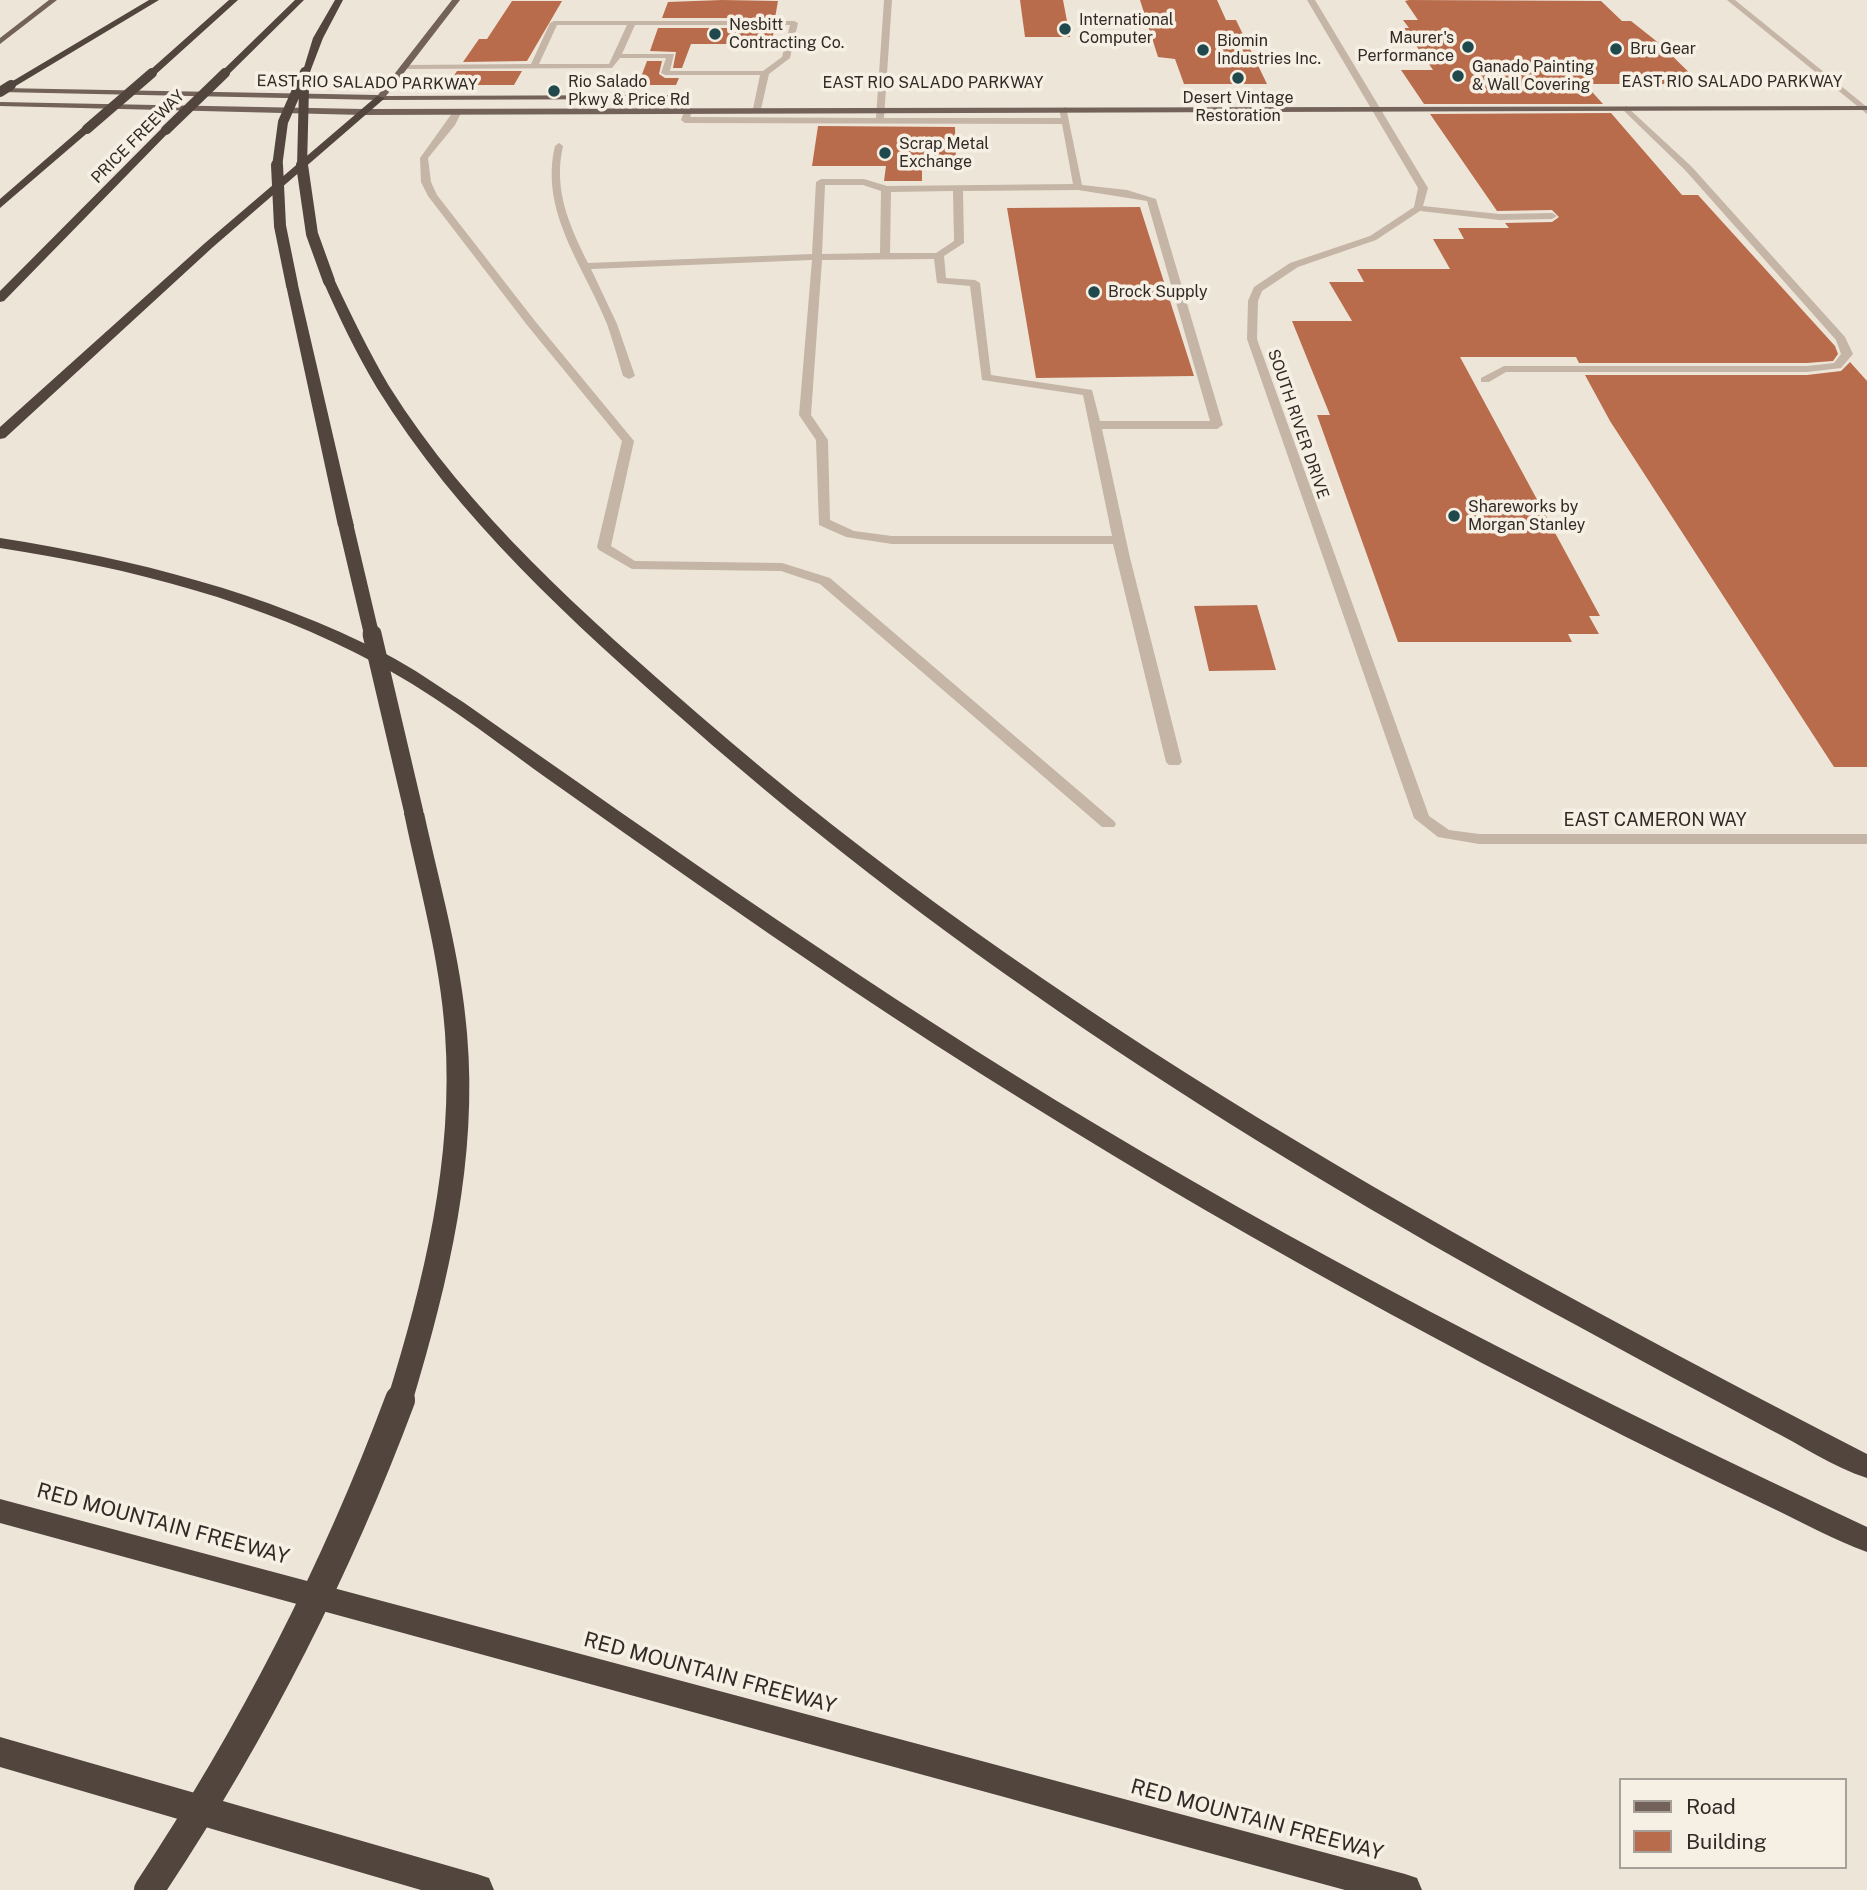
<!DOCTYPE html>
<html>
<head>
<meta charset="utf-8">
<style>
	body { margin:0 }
	#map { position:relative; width:1867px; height:1890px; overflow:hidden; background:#eee5d9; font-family:"Public Sans",sans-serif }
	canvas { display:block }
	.legend { position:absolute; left:1619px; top:1778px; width:228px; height:91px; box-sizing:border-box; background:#f6efe4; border:2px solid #a7a098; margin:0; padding:9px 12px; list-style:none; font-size:21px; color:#312a26 }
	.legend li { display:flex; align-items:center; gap:14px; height:35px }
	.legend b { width:35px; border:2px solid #a7a098 }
</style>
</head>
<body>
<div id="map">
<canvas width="1867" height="1890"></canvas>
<ul class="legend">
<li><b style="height:9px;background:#726259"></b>Road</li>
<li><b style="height:19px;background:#b96c4c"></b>Building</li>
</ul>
</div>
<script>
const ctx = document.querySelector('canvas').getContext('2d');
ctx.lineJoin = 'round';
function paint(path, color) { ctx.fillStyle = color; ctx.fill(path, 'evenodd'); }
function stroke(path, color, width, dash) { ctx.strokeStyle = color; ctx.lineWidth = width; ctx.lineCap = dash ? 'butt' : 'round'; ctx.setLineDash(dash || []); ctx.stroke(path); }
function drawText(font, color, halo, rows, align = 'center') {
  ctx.font = font + ' "Public Sans",sans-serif'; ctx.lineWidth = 7; ctx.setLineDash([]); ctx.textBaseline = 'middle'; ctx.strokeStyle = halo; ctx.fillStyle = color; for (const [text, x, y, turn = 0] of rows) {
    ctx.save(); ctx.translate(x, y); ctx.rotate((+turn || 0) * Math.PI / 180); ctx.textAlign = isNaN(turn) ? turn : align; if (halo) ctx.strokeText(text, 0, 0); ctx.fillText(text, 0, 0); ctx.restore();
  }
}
const building = new Path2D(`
	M722,0L778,1L775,18H662L668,2Z
	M1020,0H1063L1070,37H1025Z
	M1140,0H1217L1226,20H1236L1267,84H1184L1175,59L1158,57Z
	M1409,0L1601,1L1622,21H1631L1660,44L1701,84H1585L1603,104H1424L1401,70H1433L1404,28H1409L1403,20H1418L1405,1Z
	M512,1H562L527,61L463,62L479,39H487Z
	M658,28H774L773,36H760L758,44H691L682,68H673L676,52L650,51Z
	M647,61H662L659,74L665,78H679L676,85H638Z
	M457,71H522L514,85H448Z
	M1611,113L1682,195H1698L1835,346L1838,354L1833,361L1807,363H1579L1576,357H1460L1600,616H1589L1599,634H1568L1572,642H1398L1317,415H1330L1292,321H1352L1329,282H1364L1357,269H1450L1433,239H1464L1458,228H1509L1505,223L1552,222L1559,217L1552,210L1497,211L1430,114Z
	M818,126L955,127L956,166H922V181H884L886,166H812Z
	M1140,207L1194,376L1036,378L1007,208Z
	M1850,362L1867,381V767H1834L1610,421L1585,375H1807L1841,371Z
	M1257,605L1276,670L1209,671L1194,606Z`);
const minor = new Path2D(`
	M884,0H892L884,118H1061L1059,109L1066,107L1082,185L1127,190L1156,199L1223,425L1217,429H1102L1130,558L1182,762L1179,765H1169L1166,762L1113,544H892L846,537L819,525L816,440L799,415L812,260L591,269L617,324L635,376L629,379L623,376C618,359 613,341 607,324C584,266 539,212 555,146L559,143L563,146C553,189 569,225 588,263L812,254L816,182L821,179H864L887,186L1073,184L1062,124L685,123L681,120L685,109L689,107L693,109L690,117L876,118ZM825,185H863L881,191L880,253L822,254ZM1078,190L1147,201L1210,421H1100L1092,390L991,375L980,283L975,280L946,278L944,256L964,243L963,191ZM953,191L954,241L936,253H890L891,192ZM934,259L937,283L970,286L982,380L1083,395L1112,536H892L854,531L830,520L828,440L811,415L822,260Z
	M1307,0H1315L1428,188L1423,206L1499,214L1552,213L1557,216L1552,219L1499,220L1420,211L1376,240L1298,267L1262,291L1258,301L1257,339L1429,816L1449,830L1479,834H1867V844H1479L1438,837L1414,818L1247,339L1248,301L1254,287L1290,263L1370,236L1414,207L1418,188Z
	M1727,0H1735L1867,107V114Z
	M554,21H794L798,23L790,58L769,74L761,109L757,111L753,109L760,75H665L661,73L666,58H620L612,68L404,69L400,67L404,65L531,64L550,23ZM557,25H627L609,64H539ZM635,25H790L782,57L763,71H670L674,54H622Z
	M1626,106L1691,166L1845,337L1853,354L1841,368L1807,372H1506L1489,382H1481V378L1504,366H1807L1834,363L1841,354L1836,340L1685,170L1623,110Z
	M455,109L462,111L455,125L428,158L431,182L437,195L535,321L634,441L611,546L635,561L782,563L830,578L1114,821L1116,824L1114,827H1102L820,584L781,571L632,569L599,550L597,547L622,441L527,325L428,196L421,182L420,158Z`);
const major = new Path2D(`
	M49,0H57L0,44V38Z
	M452,0H460L386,96L675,95L679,97L675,99L380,100L0,92V88L378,95Z
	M0,102L363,109L1867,106V110L363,115L0,106Z`);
const highway = new Path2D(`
	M149,0H159L14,87L6,85Z
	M229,0H238L155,75H149V71Z
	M295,0H304L228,75H222V71Z
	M335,0H343L323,38L310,72L302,74L313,38Z
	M377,96L385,98L213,247L5,438L0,439V427L205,243Z
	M83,127L92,129L0,208V199Z
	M162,128L171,130L4,301L0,302V291Z
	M329,277L335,281C352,317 369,352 389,386C469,514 586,616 698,714C1049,1019 1456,1242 1867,1454V1478C1833,1467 1801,1445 1769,1429C1705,1395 1640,1360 1576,1325C1262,1154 956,961 687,723C573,623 457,518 377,388C356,353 339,317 323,281Z
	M292,281L298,285L354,526L346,531L338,526L286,285Z
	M0,538C134,559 265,592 386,654C413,668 438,686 463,702C672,848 879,995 1097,1125C1346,1274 1604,1404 1867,1527V1552C1834,1540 1802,1522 1770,1507C1705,1476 1641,1445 1577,1412C1325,1284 1081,1143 846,986C748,920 651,852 555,784C497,743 440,697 377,664C260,601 131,568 0,548Z
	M414,807L424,813C440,886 461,958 467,1033C478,1158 449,1280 413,1400L410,1408L400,1411L390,1408L387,1400C424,1281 454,1159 445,1033C440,959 419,886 404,813Z
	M0,1499L1405,1874L1417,1878L1422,1890H1345L0,1523Z
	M0,1737L477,1874L489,1878L494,1890H421L0,1767Z`);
const highwayBridgeFar4 = new Path2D(`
	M0,92L11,85
	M87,129L152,73
	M166,130L225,73
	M277,167L283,122L305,72
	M302,167L304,88`);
const highwayBridgeFar3 = new Path2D(`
	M277,165L280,226L292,285
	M302,165L312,234L329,281`);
const highwayBridgeFar2 = new Path2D(`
	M346,526L372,636`);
const highwayBridgeFar1 = new Path2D(`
	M372,634L414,813`);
const highwayBridge = new Path2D(`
	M149,1890C252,1735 335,1574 400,1400`);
const markers = [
	[1065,29,7,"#20494e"],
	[715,34,7,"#20494e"],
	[1468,47,7,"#20494e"],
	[1616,49,7,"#20494e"],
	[1203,50,7,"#20494e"],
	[1458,76,7,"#20494e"],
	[1238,78,7,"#20494e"],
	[554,91,7,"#20494e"],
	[885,153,7,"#20494e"],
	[1094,292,7,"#20494e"],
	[1454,516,7,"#20494e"]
];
const farPoinames = [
	["International",1079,20],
	["Computer",1079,38],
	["Nesbitt",729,25],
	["Contracting Co.",729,43],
	["Maurer's",1454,38,"right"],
	["Performance",1454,56,"right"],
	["Biomin",1217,41],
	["Industries Inc.",1217,59],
	["Bru Gear",1630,49],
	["Ganado Painting",1472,67],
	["& Wall Covering",1472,85],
	["Rio Salado",568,82],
	["Pkwy & Price Rd",568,100],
	["Desert Vintage",1238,98,"center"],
	["Restoration",1238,116,"center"],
	["Scrap Metal",899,144],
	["Exchange",899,162],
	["Brock Supply",1108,292],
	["Shareworks by",1468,507],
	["Morgan Stanley",1468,525]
];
const farStreetnames = [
	["EAST RIO SALADO PARKWAY",1732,82],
	["EAST RIO SALADO PARKWAY",367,83,1],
	["EAST RIO SALADO PARKWAY",933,83],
	["PRICE FREEWAY",138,137,-45],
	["SOUTH RIVER DRIVE",1298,424,71]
];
const streetNames = [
	["EAST CAMERON WAY",1655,820]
];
const nearStreetnames = [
	["RED MOUNTAIN FREEWAY",163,1524,15],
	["RED MOUNTAIN FREEWAY",710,1673,15],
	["RED MOUNTAIN FREEWAY",1257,1820,15]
];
paint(building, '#b96c4c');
paint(minor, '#c4b5a6');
paint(major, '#726259');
paint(highway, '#51453e');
stroke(highwayBridgeFar4, '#51453e', 10);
stroke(highwayBridgeFar3, '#51453e', 12);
stroke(highwayBridgeFar2, '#51453e', 15);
stroke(highwayBridgeFar1, '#51453e', 19);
stroke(highwayBridge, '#51453e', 30);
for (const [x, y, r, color] of markers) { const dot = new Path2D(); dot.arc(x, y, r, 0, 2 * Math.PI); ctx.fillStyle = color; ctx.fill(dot); stroke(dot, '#f6efe4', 2.5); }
drawText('16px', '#312a26', '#f6efe4', farPoinames, 'left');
drawText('16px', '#312a26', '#f6efe4', farStreetnames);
drawText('18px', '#312a26', '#f6efe4', streetNames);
drawText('21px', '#312a26', '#f6efe4', nearStreetnames);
</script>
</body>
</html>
